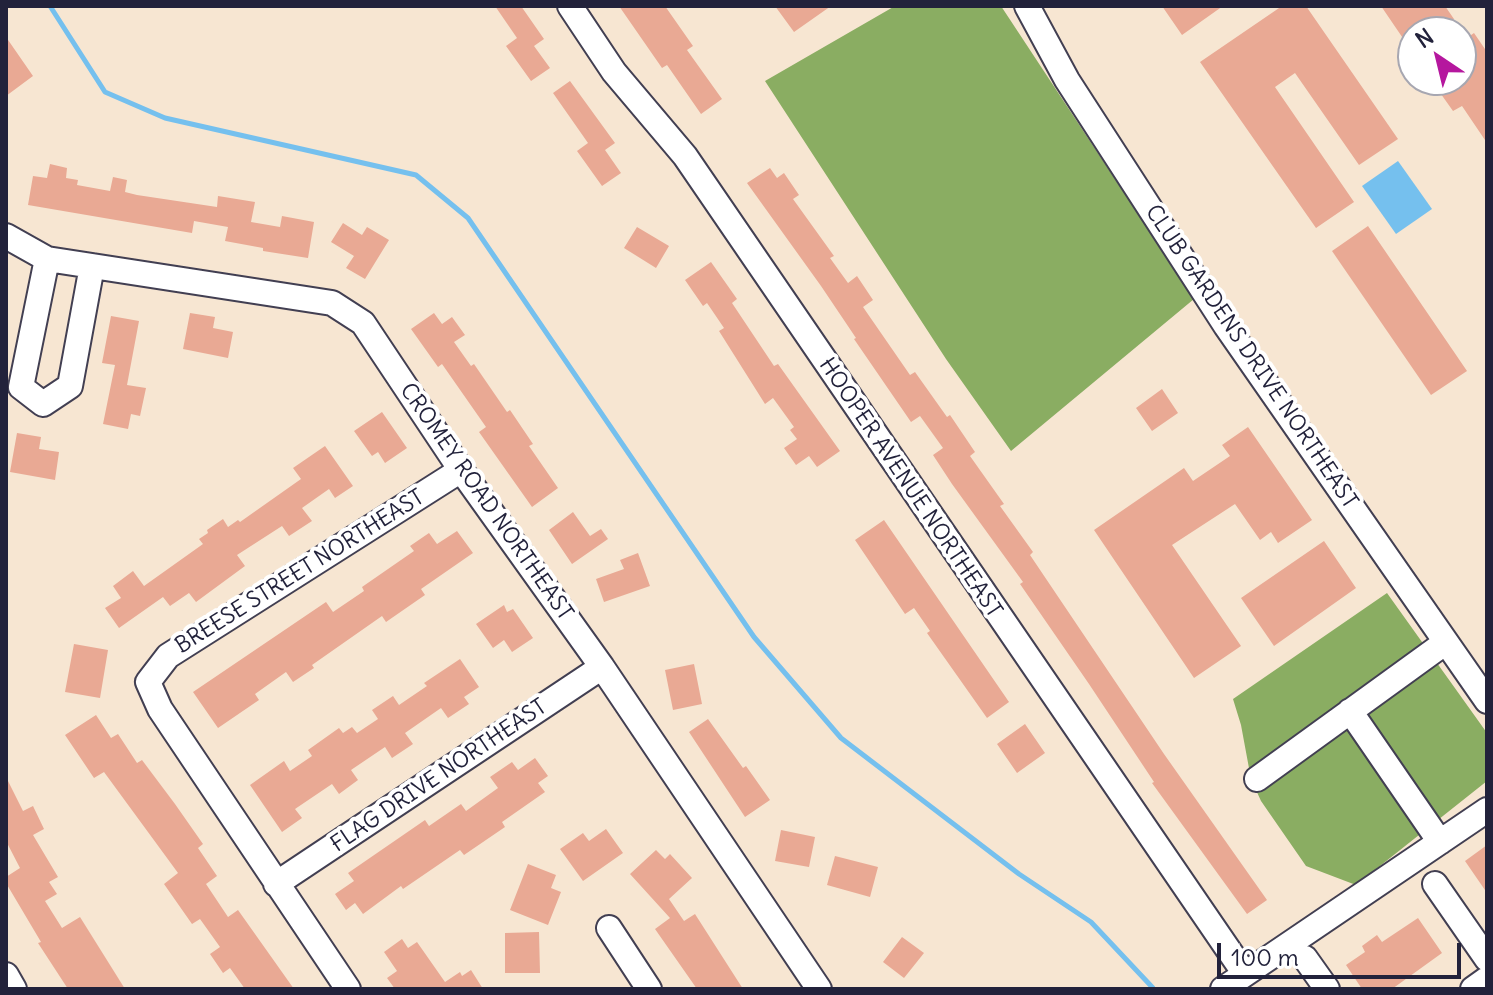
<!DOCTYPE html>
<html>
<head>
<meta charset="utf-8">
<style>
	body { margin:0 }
	#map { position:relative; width:1493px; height:995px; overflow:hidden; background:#f7e6d2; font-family:Delius,sans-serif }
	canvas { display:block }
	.frame { position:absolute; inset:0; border:8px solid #22223b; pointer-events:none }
	.north { position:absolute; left:1397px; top:16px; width:80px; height:80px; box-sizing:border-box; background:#fff; border:2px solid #a7a7b1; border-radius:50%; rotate:325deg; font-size:22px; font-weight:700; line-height:32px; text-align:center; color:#22223b }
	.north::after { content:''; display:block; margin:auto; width:28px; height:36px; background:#b5179e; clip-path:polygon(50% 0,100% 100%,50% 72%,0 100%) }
	.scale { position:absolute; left:1217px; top:943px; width:244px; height:36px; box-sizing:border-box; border:4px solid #22223b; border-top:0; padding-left:10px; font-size:24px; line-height:28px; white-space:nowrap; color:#22223b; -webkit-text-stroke:6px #fff; paint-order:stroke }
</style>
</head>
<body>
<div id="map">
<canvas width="1493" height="995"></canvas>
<div class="frame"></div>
<div class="north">N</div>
<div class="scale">100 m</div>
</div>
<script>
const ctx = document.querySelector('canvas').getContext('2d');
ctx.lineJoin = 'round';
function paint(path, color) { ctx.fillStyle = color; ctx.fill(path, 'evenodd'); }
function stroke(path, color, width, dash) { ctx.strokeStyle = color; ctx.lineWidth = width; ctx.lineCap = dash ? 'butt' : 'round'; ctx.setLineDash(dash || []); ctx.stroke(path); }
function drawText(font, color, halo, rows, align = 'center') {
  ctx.font = font + ' Delius,sans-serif'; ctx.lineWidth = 8; ctx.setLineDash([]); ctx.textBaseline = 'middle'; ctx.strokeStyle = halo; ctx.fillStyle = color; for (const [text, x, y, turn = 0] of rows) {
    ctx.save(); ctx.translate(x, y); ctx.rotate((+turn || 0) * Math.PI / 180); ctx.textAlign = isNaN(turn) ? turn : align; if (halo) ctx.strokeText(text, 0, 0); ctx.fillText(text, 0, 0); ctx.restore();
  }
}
const forest = new Path2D(`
	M895,6H1001L1194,299L1011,451L946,359L765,81Z
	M1387,593L1487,733V781L1356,885L1306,866L1261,801L1251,779L1241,725L1233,699Z`);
const water = new Path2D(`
	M1398,161L1432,209L1396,234L1362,186Z`);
const stream = new Path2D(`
	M50,6L105,92L165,118L416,175L468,218L754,637L841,738L1019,874L1091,922L1153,988`);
const building = new Path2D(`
	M495,6H521L544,39L534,46L550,68L531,81L506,46L517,38Z
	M619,6H665L693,46L687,50L722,99L701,114L667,65L662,68Z
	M775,6H831L794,32Z
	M1162,6H1223L1182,35Z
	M1282,6H1306L1398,139L1359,165L1295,73L1275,87L1354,202L1316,228L1200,62Z
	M1381,6H1445L1454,19L1434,32H1413V53Z
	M1474,33L1487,52V143L1462,106L1453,111L1431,80H1461V42Z
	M6,37L33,76L6,96Z
	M570,81L615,143L605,150L621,173L602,186L577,151L588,143L553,93Z
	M50,164L67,168L66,178L78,180L77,185L110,191L113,177L127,180L125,192L137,195L217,207L218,196L255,202L251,222L280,227L282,216L314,222L308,258L263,251V248L225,241L228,227L194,221L192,233L28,205L33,176L47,178Z
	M770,168L777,178L784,173L799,195L793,199L834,256L830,258L848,283L857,276L873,300L863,307L910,375L915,372L947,417L950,415L975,452L970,456L1004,504L1000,506L1033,552L1030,555L1164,754L1267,900L1247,914L1152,783L1154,782L1089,684L1020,584L1023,582L952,484L933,455L943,448L920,416L911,422L854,339L856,338L821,286L747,183Z
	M343,223L362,235L367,227L389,240L365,279L346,268L354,256L331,242Z
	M1368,226L1467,371L1431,395L1332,251Z
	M637,227L669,246L656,268L624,248Z
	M711,262L737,299L732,303L774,366L778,364L840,451L817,467L809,456L796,465L784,448L797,439L790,430L794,427L773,398L765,404L719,331L724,328L707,303L703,306L685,280Z
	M190,313L215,317L213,328L233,332L228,358L183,349Z
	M434,313L442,324L452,317L465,335L454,342L471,366L474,364L507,412L510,410L533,444L529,446L558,488L532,507L479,432L486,427L442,364L438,367L411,329Z
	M111,316L139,321L127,385L146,388L140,416L131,414L128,429L103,424L115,365L102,363Z
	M1162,389L1178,413L1152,431L1136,408Z
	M382,412L407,448L385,463L378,452L372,456L354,431Z
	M1248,427L1312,520L1278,543L1271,532L1260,540L1235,504L1172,545L1241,646L1194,678L1094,530L1184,468L1193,481L1230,456L1222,445Z
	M17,433L41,437L39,449L59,452L55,480L10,472Z
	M325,446L353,486L335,498L329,489L302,508L312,521L289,536L282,526L237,555L245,566L196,602L189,593L170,606L163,597L119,628L105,608L121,598L113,586L133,571L144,586L203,544L199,539L208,533L207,530L223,519L228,527L238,520L240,522L301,479L293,468Z
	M573,512L590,536L601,529L608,539L572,564L549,530Z
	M884,520L1009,702L987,718L927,633L930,631L914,608L905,614L855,540Z
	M457,531L473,553L421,589L425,595L386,622L382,616L312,665L314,668L293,682L286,672L255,694L259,700L218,728L193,692L326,602L333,612L364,591L362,587L414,551L410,546L429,533L437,544Z
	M1324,541L1356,588L1274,646L1241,598Z
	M638,553L650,586L604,602L596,579L624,569L620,560Z
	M504,605L507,612L513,609L533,638L512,652L504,640L493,648L476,624Z
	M74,644L108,650L100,698L65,692Z
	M460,659L479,687L464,697L469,704L448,718L441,708L405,733L413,744L392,758L385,747L351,770L358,780L339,794L332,784L295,809L302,818L282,832L250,785L284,761L290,771L312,756L308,750L339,728L343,733L352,727L357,733L378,719L372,710L393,696L399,705L427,686L424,683Z
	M694,664L702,704L673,710L665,670Z
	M96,715L111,738L118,734L137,763L142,760L175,804L203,844L198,848L217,876L206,884L228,917L238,910L294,989H245L230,968L223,973L210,954L220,947L200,919L192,924L164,884L178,873L104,772L94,778L65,735Z
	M708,719L743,768L746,766L770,800L745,817L689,732Z
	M1025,724L1045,753L1017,773L997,744Z
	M535,758L548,776L538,783L545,792L502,822L505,827L464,855L460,850L403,889L401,886L363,914L355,903L346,910L335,894L354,881L348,873L425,820L429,826L461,804L466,811L498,788L490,777L512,762L518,770Z
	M6,777L23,811L33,806L44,829L33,835L58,877L49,882L57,894L45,901L62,928L80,917L125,989H68L38,943L41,942L6,883V877L20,868L6,841Z
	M606,829L623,853L583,881L560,849L583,833L589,841Z
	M781,830L815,837L809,867L775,861Z
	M1487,845V893L1465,861Z
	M656,850L665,859L670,854L692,878L669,899L684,921L695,914L743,989H697L655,929L670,918L630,874Z
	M835,856L878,867L870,897L827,885Z
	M528,864L556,875L551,888L561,892L548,925L510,910Z
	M1418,918L1442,953L1392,989H1362L1346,965L1365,952L1362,946L1377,935L1382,942Z
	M539,932L540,973H505V933Z
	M902,937L924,953L904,978L883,962Z
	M402,939L408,948L417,942L445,982L460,972L462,976L471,970L483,989H395L387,978L397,971L384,952Z`);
const minor = new Path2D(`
	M570,6L614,72L685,156L1245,974
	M1027,6L1067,80L1226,326L1487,701
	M6,236L47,259L332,303L363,323L461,470L602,667L819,989
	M47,259L21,387L43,404L70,386L92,266
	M1350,711L1440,842
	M1257,779L1446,642
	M276,884L602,667
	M1435,884L1487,959
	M609,928L649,989
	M1305,958L1327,989
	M6,975L14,989
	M348,989L160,709L148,682L168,656L461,470
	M1223,989L1487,810
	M1473,989L1487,979`);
const streetNames = [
	["CLUB GARDENS DRIVE NORTHEAST",1251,357,56],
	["HOOPER AVENUE NORTHEAST",910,488,56],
	["CROMEY ROAD NORTHEAST",486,502,55],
	["BREESE STREET NORTHEAST",300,572,-32],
	["FLAG DRIVE NORTHEAST",439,776,-34]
];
paint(forest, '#8aad62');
paint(water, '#75c0ee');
stroke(stream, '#75c0ee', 5);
paint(building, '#e9a994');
stroke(minor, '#423f52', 28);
stroke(minor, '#fff', 24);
drawText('22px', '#22223b', '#fff', streetNames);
</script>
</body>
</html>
